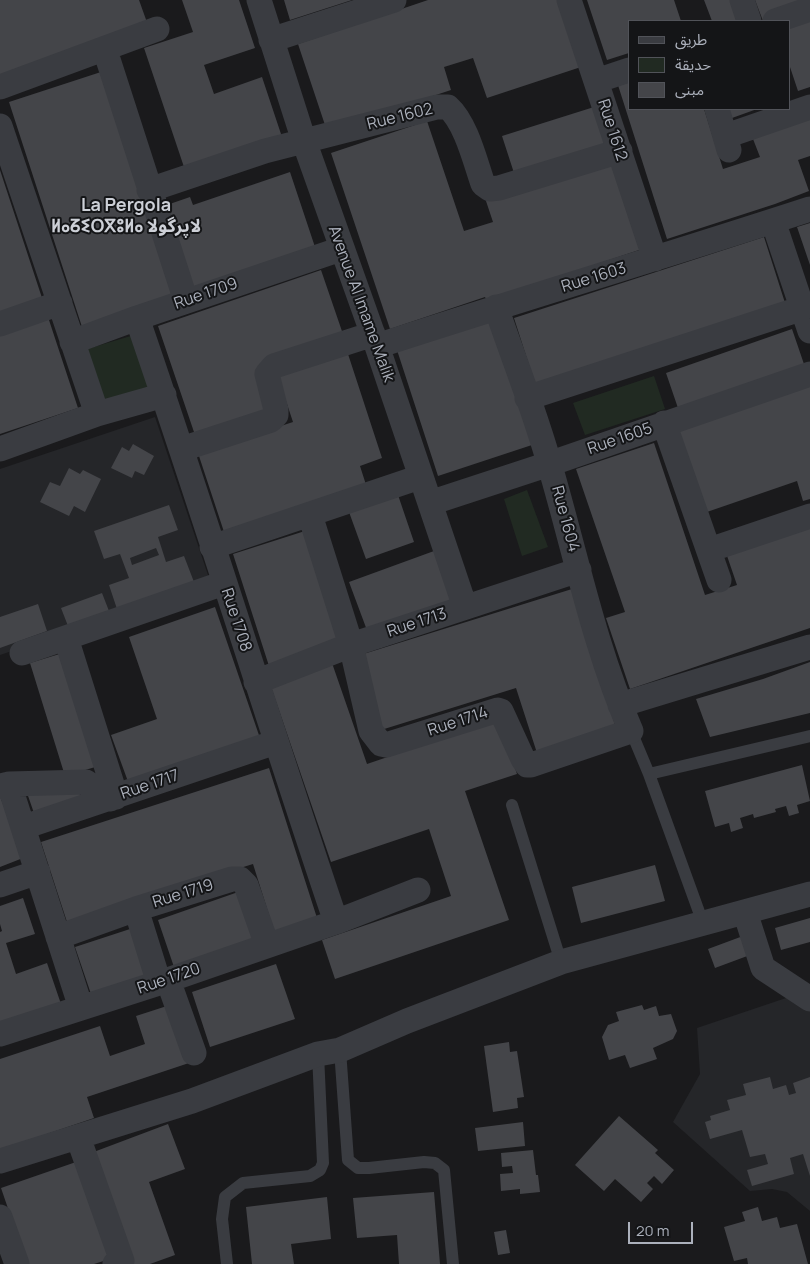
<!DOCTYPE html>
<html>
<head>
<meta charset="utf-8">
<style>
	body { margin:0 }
	#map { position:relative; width:810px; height:1264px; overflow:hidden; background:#1a1a1c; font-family:Manrope,"Noto Sans Arabic",sans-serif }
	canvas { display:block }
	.legend { position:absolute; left:628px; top:20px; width:162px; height:90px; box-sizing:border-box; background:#141517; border:1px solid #515359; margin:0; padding:6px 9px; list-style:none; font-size:15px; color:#acb1bc }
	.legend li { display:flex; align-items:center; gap:10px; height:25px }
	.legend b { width:25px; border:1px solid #515359 }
	.scale { position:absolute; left:628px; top:1222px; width:65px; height:22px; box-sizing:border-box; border:2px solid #acb1bc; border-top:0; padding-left:6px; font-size:15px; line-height:18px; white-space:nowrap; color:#acb1bc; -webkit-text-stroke:4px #141517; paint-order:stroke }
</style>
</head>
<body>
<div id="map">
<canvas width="810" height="1264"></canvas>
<ul class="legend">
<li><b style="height:6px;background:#3a3c41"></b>طريق</li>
<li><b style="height:14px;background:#212a22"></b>حديقة</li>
<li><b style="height:14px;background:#444549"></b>مبنى</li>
</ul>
<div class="scale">20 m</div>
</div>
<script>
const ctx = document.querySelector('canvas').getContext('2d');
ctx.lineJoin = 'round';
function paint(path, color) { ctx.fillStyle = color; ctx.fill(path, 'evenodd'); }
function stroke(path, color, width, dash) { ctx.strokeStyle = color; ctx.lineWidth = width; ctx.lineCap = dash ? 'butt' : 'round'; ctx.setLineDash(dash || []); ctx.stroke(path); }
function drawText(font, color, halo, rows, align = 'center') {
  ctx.font = font + ' Manrope,"Noto Sans Arabic","Noto Sans Tifinagh",sans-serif'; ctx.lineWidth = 4; ctx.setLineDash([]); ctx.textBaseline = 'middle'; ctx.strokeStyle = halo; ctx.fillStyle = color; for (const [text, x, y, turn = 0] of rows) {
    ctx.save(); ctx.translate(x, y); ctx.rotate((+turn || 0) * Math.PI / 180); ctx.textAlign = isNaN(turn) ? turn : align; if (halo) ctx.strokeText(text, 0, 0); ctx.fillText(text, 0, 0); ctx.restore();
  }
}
const built = new Path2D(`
	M155,417L211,584L0,655V469Z
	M789,997L810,1010V1211L787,1192L772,1189L750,1191L673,1122L700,1074L697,1028Z`);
const green = new Path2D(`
	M134,335L150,389L103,403L87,349Z
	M654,376L665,409L585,435L573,403Z
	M527,490L548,547L522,556L504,499Z`);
const building = new Path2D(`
	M0,0H139L149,28L0,79Z
	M182,0H239L255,48L204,65L214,94L262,77L282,137L185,170L144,48L193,32Z
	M284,0H352L290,20Z
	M428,0H558L581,67L487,98L473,58L444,67L451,90L327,131L298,44Z
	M587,0H674L681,21H629V53L607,60Z
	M704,0H737L736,21H712Z
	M755,0H810L763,21Z
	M810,17V87L798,91L789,64V24Z
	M104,71L178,300L83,330L9,102Z
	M629,78V109H704L723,169L760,157L753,139L810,118V156L798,160L809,191L775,204L667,239L617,82Z
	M594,107L606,144L514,173L502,136Z
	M729,109H757L732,118Z
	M427,121L464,231L493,222L486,201L613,160L642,249L487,301L485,297L390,329L331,153Z
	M0,170L43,301L0,314Z
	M290,172L317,253L191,295L161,207L190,197L193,205Z
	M810,223V265L797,227Z
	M764,237L786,306L536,387L514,318Z
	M321,270L345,340L255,371L269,410L195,435L158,326Z
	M48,317L78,408L0,434V333Z
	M494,318L535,444L438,476L397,350Z
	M792,329L805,367L679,411L666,373Z
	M348,354L382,458L360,466L368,491L226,538L198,453L293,422L278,377Z
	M810,385V499L803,501L797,481L704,513L676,431Z
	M654,443L705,595L737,585L725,550L810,521V628L630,689L606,618L625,612L576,469Z
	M133,444L154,456L144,475L135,471L132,478L111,468L122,447L129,451Z
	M69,468L80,474L83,470L101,479L85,512L74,506L69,516L40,502L50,482L60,486Z
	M398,495L414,542L366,559L349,512Z
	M169,505L178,530L158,537L166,562L184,556L194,582L117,609L109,585L129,578L120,554L104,559L94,531ZM156,548L159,555L132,565L130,558Z
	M308,530L344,642L269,666L233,554Z
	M434,551L453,603L368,633L349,582Z
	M572,589L616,728L537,753L516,688L381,730L357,656Z
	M102,593L109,611L68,626L61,608Z
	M38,604L47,631L0,648V617Z
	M215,607L261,741L130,787L111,735L157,719L129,637Z
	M66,652L102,765L65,776L30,663Z
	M810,662V713L710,737L696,699L763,679Z
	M332,663L367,764L499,719L517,774L465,791L509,920L335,979L322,940L451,896L429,829L331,862L270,684Z
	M802,765L810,801L797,805L799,813L789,816L786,806L775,809L776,812L754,818L753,814L740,818L743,828L731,832L729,823L715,827L705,791Z
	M269,768L318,921L275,934L253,864L67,922L41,842Z
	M73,788L86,800L35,816L26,790Z
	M0,796L23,858L0,867Z
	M655,865L665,901L581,923L572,887Z
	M241,891L257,938L174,967L158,920Z
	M23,898L35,934L6,943L16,974L47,963L61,1004L0,1024V932L2,931L0,924V906Z
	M810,918V942L781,950L775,928Z
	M130,929L146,975L91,994L75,947Z
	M743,936L750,955L715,968L708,949Z
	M276,964L295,1019L210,1047L192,992Z
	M170,1005L189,1063L87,1097L94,1118L0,1150V1059L100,1026L110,1056L145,1044L136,1016Z
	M642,1005L644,1010L656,1006L659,1016L671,1014L677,1031L673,1039L653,1048L657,1059L630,1068L625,1055L609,1060L602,1037L608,1025L619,1021L616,1012Z
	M509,1042L510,1052L517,1051L524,1097L517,1098L518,1108L493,1112L484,1046Z
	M770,1077L773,1089L786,1085L789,1095L796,1093L793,1083L810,1077V1176L803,1154L790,1158L794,1174L752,1186L747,1170L768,1164L765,1154L750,1157L742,1130L710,1139L705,1122L711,1120L710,1116L730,1110L727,1100L746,1095L743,1084Z
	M619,1116L658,1150L655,1153L674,1170L662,1184L654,1176L647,1183L653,1189L641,1202L615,1179L604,1191L575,1165Z
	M523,1122L525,1146L478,1151L475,1128Z
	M168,1124L185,1169L149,1182L175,1255L150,1264H132L91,1153Z
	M533,1150L536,1175H538L540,1192L520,1194V1189L501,1191L500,1174L513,1173L512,1166L502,1167L501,1153Z
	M76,1162L110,1259L94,1264H27L1,1188Z
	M434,1192L440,1264H399L397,1235L357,1238L353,1198Z
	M327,1197L331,1239L291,1244L294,1264H252L246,1207Z
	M758,1207L762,1221L777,1217L780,1228L797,1224L808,1264H748L747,1258L734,1261L724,1227L745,1221L742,1212Z
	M506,1230L510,1253L498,1255L494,1232Z`);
const service = new Path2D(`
	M631,731L649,774
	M512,805L561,962
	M703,923L649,774L810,736
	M340,1050L348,1160L358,1168H369L424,1162L435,1163L444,1170L453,1264
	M227,1264L222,1219L225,1197L243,1183L310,1176L320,1170L323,1163L318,1054`);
const minor = new Path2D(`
	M259,0L304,141L377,346L465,607
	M569,0L655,259
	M742,0L749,21
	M775,21L810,9
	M271,40L394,0
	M105,50L186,301
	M596,81L629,70
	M0,87L157,29
	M717,109L729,150
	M0,126L97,414
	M726,136L810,107
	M149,190L265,151L437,107H448C466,123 475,161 483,184L490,189L499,188L620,151
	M773,221L810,331
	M137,318C206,518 268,721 336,922
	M0,324L60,303
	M72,342L137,318L341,249
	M377,346C521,299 666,256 810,209
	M527,398L803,308
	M664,423L719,580
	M0,449L97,414L164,395
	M182,449L271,420L276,415V410L267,374L274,366L373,334
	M430,503L549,464L810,374
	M310,515L351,645L371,731L381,744L386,745L498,710L501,711L523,759L527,765H531L631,731C594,646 576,555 550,466C535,412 514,360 496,307
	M212,547L420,477
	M709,550L810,516
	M66,638L116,797
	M22,653L224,583
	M256,682L351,645L579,570
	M620,705L810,647
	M9,784L81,1008
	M0,786L9,784L86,782L110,799
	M24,827L276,742
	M0,885L38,872
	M136,909L159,983
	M745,912L763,968L810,999
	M58,937L136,909L232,879H240L246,885L267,945
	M168,980L194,1053
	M0,1034L168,980L336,922L418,890
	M78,1137L122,1261L115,1264
	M0,1161L192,1101L318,1054L340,1050L407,1021L561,962L810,894
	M0,1217L17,1264`);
const streetNames = [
	["Rue 1602",400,117,-14],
	["Rue 1612",612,130,72],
	["Rue 1603",594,278,-17],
	["Rue 1709",206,294,-19],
	["Avenue Al Imame Malik",361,304,70],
	["Rue 1605",620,439,-19],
	["Rue 1604",565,519,75],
	["Rue 1708",236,620,72],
	["Rue 1713",417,623,-18],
	["Rue 1714",458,722,-18],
	["Rue 1717",150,785,-19],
	["Rue 1719",183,894,-17],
	["Rue 1720",169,979,-19]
];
const neighbourhoodNames = [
	["La Pergola",126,206],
	["ⵍⴰⵒⵉⵔⴳⵓⵍⴰ لاپرگولا",126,227]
];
paint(built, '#252629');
paint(green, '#212a22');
paint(building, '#444549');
stroke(service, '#3a3c41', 12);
stroke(minor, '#3a3c41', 25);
drawText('16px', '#acb1bc', '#141517', streetNames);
drawText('bold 18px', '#cdd0d7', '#141517', neighbourhoodNames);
</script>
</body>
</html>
